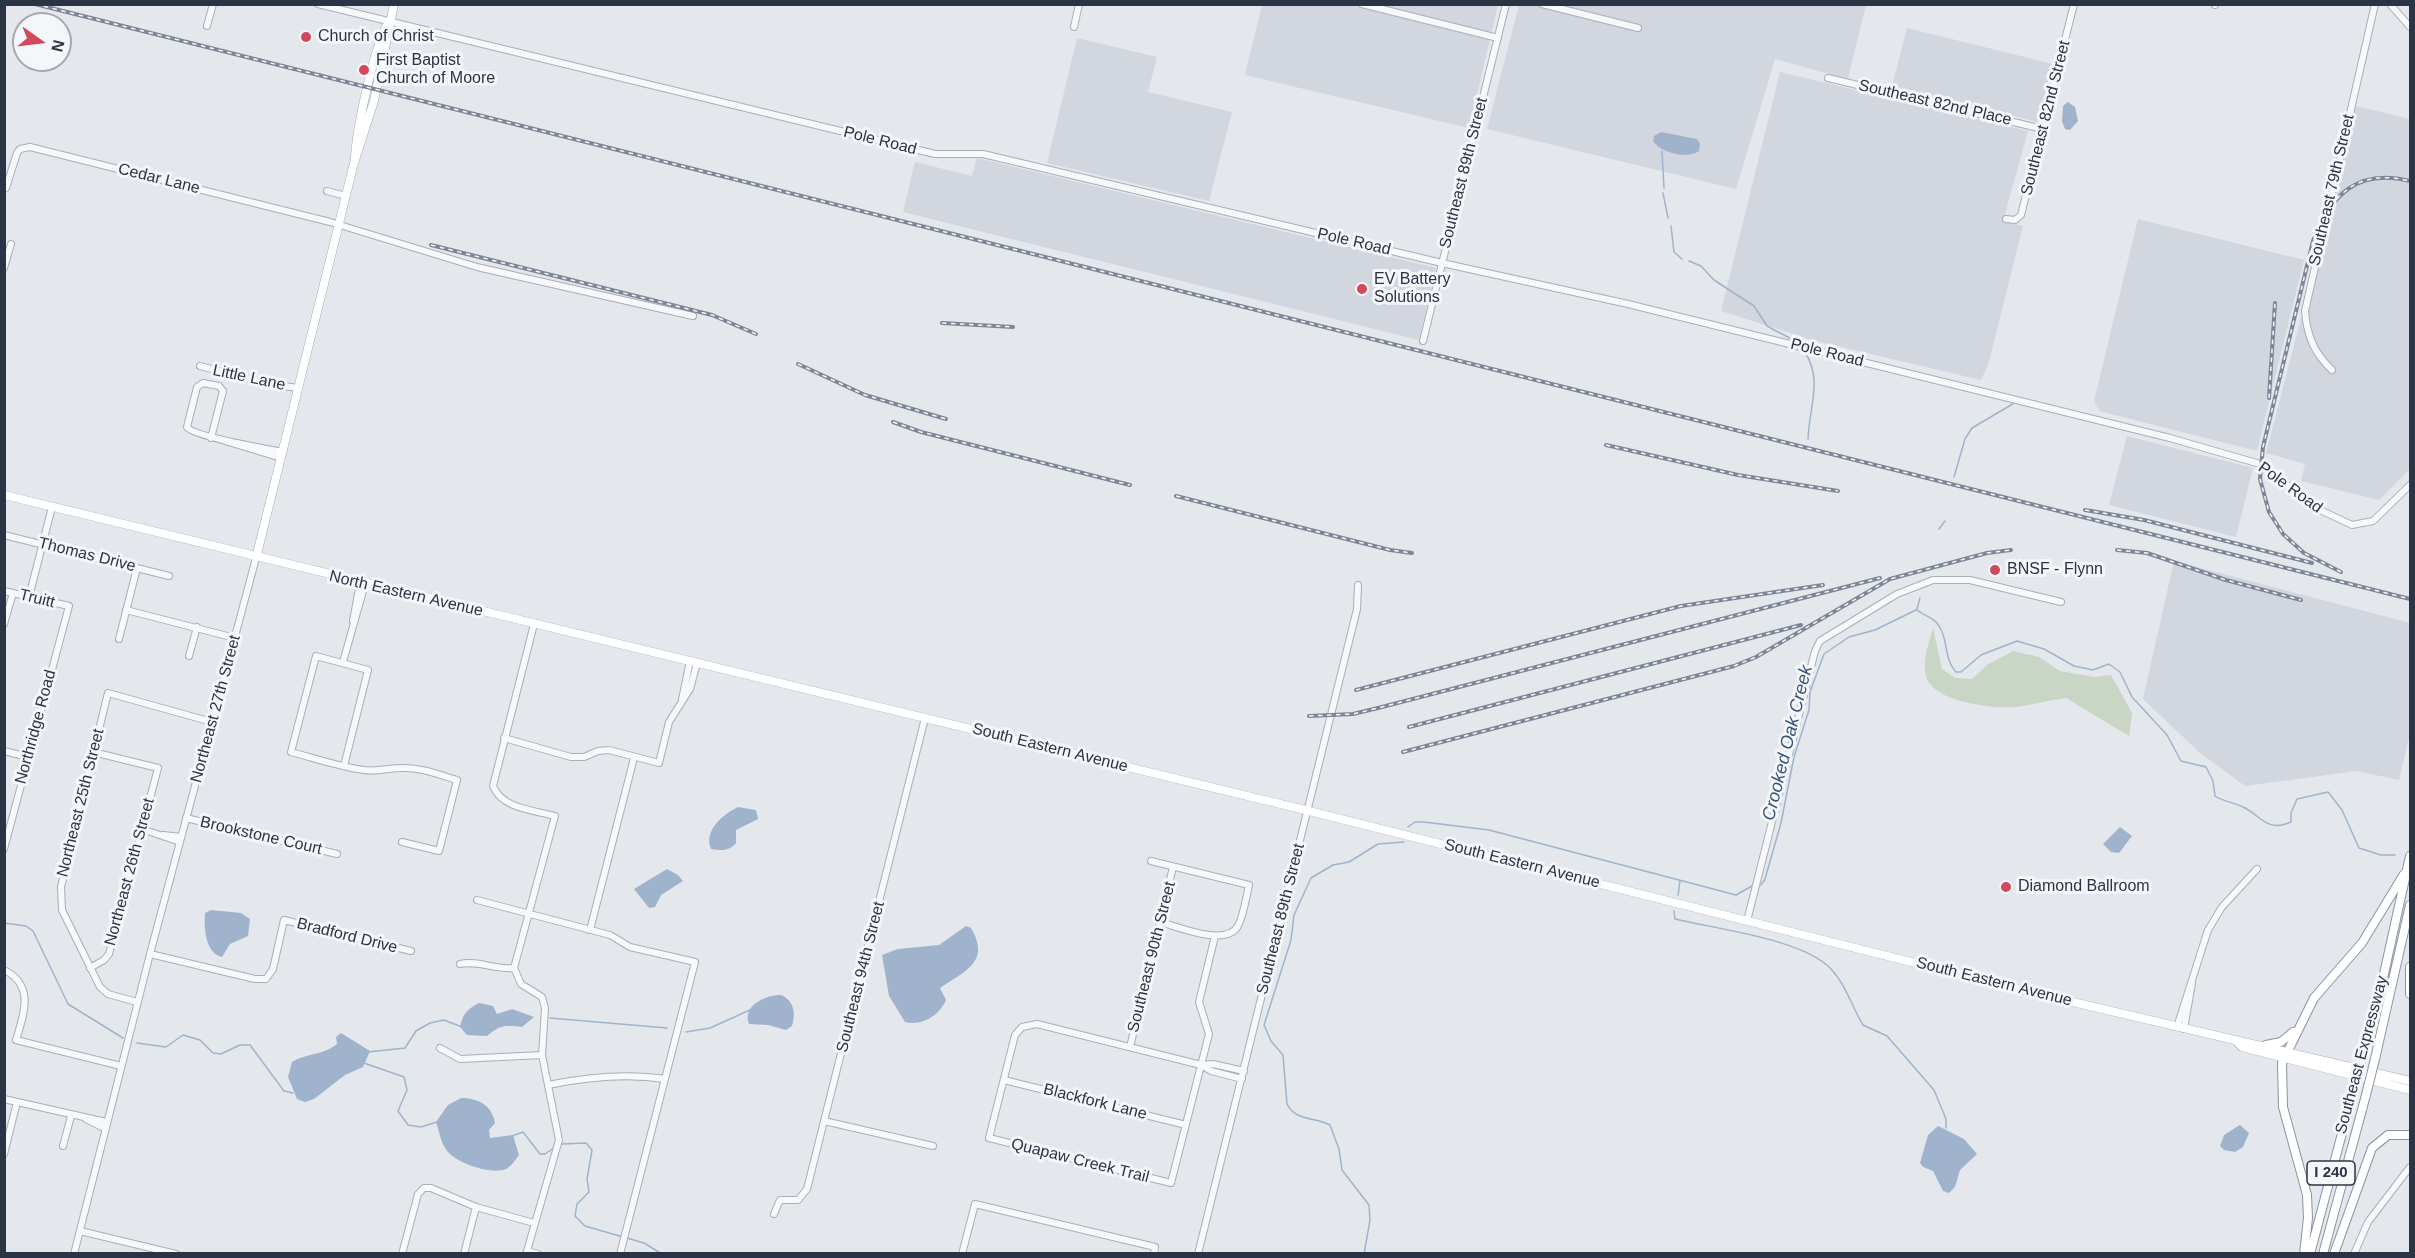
<!DOCTYPE html>
<html>
<head>
<meta charset="utf-8">
<style>
	body { margin:0 }
	#map { position:relative; width:2415px; height:1258px; overflow:hidden; background:#e4e7ec; font-family:Arial,sans-serif }
	canvas { display:block }
	.frame { position:absolute; inset:0; border:6px solid #2b3445; pointer-events:none }
	.north { position:absolute; left:12px; top:12px; width:60px; height:60px; box-sizing:border-box; background:#f4f6f9; border:2px solid #a4a8b1; border-radius:50%; rotate:104deg; font-size:16px; font-weight:700; line-height:24px; text-align:center; color:#2b3445 }
	.north::after { content:''; display:block; margin:auto; width:21px; height:27px; background:#d1495b; clip-path:polygon(50% 0,100% 100%,50% 72%,0 100%) }
</style>
</head>
<body>
<div id="map">
<canvas width="2415" height="1258"></canvas>
<div class="frame"></div>
<div class="north">N</div>
</div>
<script>
const ctx = document.querySelector('canvas').getContext('2d');
ctx.lineJoin = 'round';
function paint(path, color) { ctx.fillStyle = color; ctx.fill(path, 'evenodd'); }
function stroke(path, color, width, dash) { ctx.strokeStyle = color; ctx.lineWidth = width; ctx.lineCap = dash ? 'butt' : 'round'; ctx.setLineDash(dash || []); ctx.stroke(path); }
function drawText(font, color, halo, rows, align = 'center') {
  ctx.font = font + ' Arial,sans-serif'; ctx.lineWidth = 6; ctx.setLineDash([]); ctx.textBaseline = 'middle'; ctx.strokeStyle = halo; ctx.fillStyle = color; for (const [text, x, y, turn = 0] of rows) {
    ctx.save(); ctx.translate(x, y); ctx.rotate((+turn || 0) * Math.PI / 180); ctx.textAlign = isNaN(turn) ? turn : align; if (halo) ctx.strokeText(text, 0, 0); ctx.fillText(text, 0, 0); ctx.restore();
  }
}
const built = new Path2D(`
	M1262,5H1498L1469,128L1245,75Z
	M1519,5H1866L1848,79L1775,59L1736,189L1487,129Z
	M1907,28L2053,64L2038,122L1892,86Z
	M1077,38L1157,57L1148,92L1232,112L1209,201L1047,163Z
	M1780,72L2028,131L2003,221L2023,226L1989,362L1981,380L1816,341L1721,311Z
	M2356,106L2410,119V469L2379,500L2301,481L2305,464L2266,453Z
	M977,158L1436,268L1419,340L903,212L915,162L972,176Z
	M2138,219L2304,260L2257,451L2099,411L2094,401Z
	M2127,436L2253,468L2236,537L2109,505Z
	M2174,561L2410,623V734L2399,780L2357,771L2245,786L2199,752L2143,699Z`);
const green = new Path2D(`
	M1933,628L1942,669L1955,678L1972,679L1987,665L2013,651L2039,657L2060,671L2094,677L2111,675L2132,713L2129,736L2066,698C2049,700 2032,705 2016,707C1993,709 1936,702 1927,679C1921,663 1929,643 1933,628Z`);
const water = new Path2D(`
	M2068,102L2075,107L2078,121L2070,130L2065,129L2062,121L2063,106Z
	M1661,132L1697,139L1700,144L1699,151C1686,160 1660,152 1653,141L1654,136Z
	M738,807L756,810L758,819L736,830V843C730,851 721,851 711,849C703,830 724,814 738,807Z
	M2120,827L2132,836L2119,853L2111,852L2103,844Z
	M667,869L678,875L683,881L661,895L655,907L649,908L634,889Z
	M211,910L241,913L250,919L248,936L230,944L222,957C205,953 204,928 205,913Z
	M966,926L971,928C991,962 965,971 940,988L946,1000C939,1016 922,1026 905,1022L889,996L882,955L898,949L939,945Z
	M781,995C794,1000 796,1014 792,1026L786,1030L768,1025L749,1024C742,1005 766,995 781,995Z
	M479,1003L493,1006L497,1014L512,1009L534,1017L522,1027C504,1025 500,1025 487,1036L467,1035L460,1027C463,1014 467,1009 479,1003Z
	M341,1033L370,1051L363,1067L345,1075L314,1099L305,1102L297,1099L288,1077L292,1062C307,1053 324,1055 337,1044L336,1037Z
	M461,1098C478,1098 492,1105 495,1123L489,1130L490,1138L513,1135L519,1155C515,1160 512,1166 506,1169C493,1175 458,1164 448,1152C440,1142 440,1133 436,1122L448,1105Z
	M2240,1125L2249,1133L2243,1147L2235,1152L2224,1150L2220,1146L2224,1135Z
	M1938,1126L1964,1139L1977,1154L1960,1170L1955,1187L1949,1193L1943,1191L1933,1171L1923,1167L1920,1163L1928,1135Z`);
const stream = new Path2D(`
	M1662,151L1664,188
	M1663,193L1668,218
	M1671,226L1674,252L1682,259
	M1689,261L1701,266L1714,280L1754,306L1767,326L1799,343
	M1805,352C1823,381 1809,407 1808,439
	M1954,477L1965,439L1972,428L2016,402
	M1939,529L1945,521
	M1917,609L1920,598
	M1917,610C1923,615 1932,617 1937,623C1949,638 1943,658 1956,672H1961L1981,655L2017,641L2044,649L2074,666L2093,670L2109,664L2120,672L2132,697L2167,735L2181,761L2206,767L2213,781L2215,796C2224,802 2233,802 2243,807C2261,815 2266,833 2291,822V813L2297,799L2328,792L2342,810L2359,848L2381,855H2395
	M1408,827L1415,822H1424L1489,830L1736,895L1752,886
	M1761,885L1765,879L1781,823L1794,757L1809,710L1810,692L1824,654L1849,637L1875,630L1916,610
	M1678,895L1680,881
	M1674,911L1675,919C1716,929 1803,939 1831,969C1846,985 1852,1007 1863,1025L1887,1036L1934,1090L1946,1119V1128
	M4,923L26,926L33,931L68,1004L123,1038
	M550,1018L667,1028
	M686,1032L710,1028L750,1010
	M137,1043L166,1047L183,1035L200,1040L213,1053L221,1054L240,1045H250L284,1091L293,1093
	M368,1052L405,1048L416,1031L430,1023L444,1020L462,1027
	M364,1063L404,1077L407,1090L398,1111L408,1125L421,1127L437,1122
	M512,1136L523,1132L540,1154H545L555,1147
	M561,1144L586,1143L592,1150L587,1179L589,1192L577,1204L575,1216L585,1226L623,1237
	M627,1238L644,1243L662,1254
	M1364,1254L1370,1220L1369,1205L1342,1170L1339,1149L1330,1125C1315,1117 1295,1121 1287,1104L1283,1055L1271,1041L1264,1025L1291,940L1294,915L1311,878L1333,865L1349,862L1378,844L1404,842`);
const minor = new Path2D(`
	M318,4L935,154H983L1442,263L1628,304L2170,438L2260,464L2318,509L2352,525L2373,521L2410,485
	M1362,4L1498,38
	M1542,4L1638,28
	M2390,4L2410,27
	M2215,5V4
	M207,26L213,4
	M1074,27L1079,4
	M1828,78L2043,129
	M6,188L17,153L20,149L30,147L330,222L477,267L693,316
	M327,191L346,196
	M2006,219L2015,220L2021,215L2074,4
	M4,268L11,244
	M1423,341L1506,4
	M200,366L269,384L298,388
	M2332,370C2314,353 2307,336 2305,311L2375,4
	M211,438L223,391L219,386L203,383L197,387L187,427C192,436 267,449 283,452
	M222,440L281,458
	M4,535L169,576
	M4,591L69,606L4,849
	M29,597L52,507
	M126,610L235,638
	M353,621L360,583
	M4,624L13,593
	M119,639L137,568
	M189,656L197,627
	M343,662L365,584
	M682,699L690,661
	M504,738L571,757H584L598,751L609,750L659,763L669,722L690,689L697,663
	M4,751L28,757
	M344,766L368,670L316,656L291,752C314,758 340,767 364,770C377,772 389,768 402,768C420,767 440,775 457,780L439,851L402,842
	M186,818L337,854
	M142,829L180,842
	M163,835L181,837
	M1151,861L1249,885C1246,898 1244,914 1238,926C1226,947 1179,927 1160,922
	M477,900L610,935L630,947L695,962L620,1254
	M1747,921L1815,651L1820,641L1897,594L1933,580H1970L2061,602
	M590,930L634,758
	M1215,936L1199,1002L1209,1034L1171,1183L989,1138L1015,1035L1022,1027L1037,1024L1201,1065L1211,1071L1242,1079
	M150,954L255,979H266L273,969L284,920L411,951
	M460,964C478,960 495,970 514,968L555,816C534,810 502,809 493,786L534,624
	M90,968L104,960L109,954L158,768L93,752
	M514,968L521,984L542,997L545,1008L542,1055L559,1140L527,1251L538,1254
	M4,970C35,985 24,1014 16,1040L121,1066
	M137,1002L108,994L100,987L62,910L61,887L105,705L108,693L212,722
	M2177,1027L2208,930L2222,907L2257,869
	M2184,1029L2192,983
	M1130,1047L1173,867
	M440,1048L460,1059L542,1055
	M1201,1065L1213,1064L1244,1071
	M1004,1080L1186,1125
	M548,1085C587,1077 625,1073 665,1079
	M4,1099L106,1122
	M86,1119L104,1128
	M824,1121L933,1146
	M63,1146L71,1116
	M4,1154L17,1102
	M774,1214L780,1200H798L807,1189L925,718
	M80,1231L176,1254
	M74,1254L150,954L256,558
	M402,1254L418,1194L424,1188H431L476,1207L534,1223
	M464,1254L476,1207
	M962,1254L975,1204L1155,1247L1154,1254
	M1198,1254L1357,609L1358,585
	M2354,1254L2368,1222L2410,1167`);
const major = new Path2D(`
	M355,157C357,128 374,45 389,22
	M4,495L1297,808L2047,996L2410,1081
	M256,558L354,163L374,101L394,4
	M2236,1041L2242,1047L2410,1090`);
const highway = new Path2D(`
	M2410,967V994
	M2266,1045L2281,1042L2293,1032
	M2362,1056L2380,992L2410,856
	M2375,1059L2410,905
	M2304,1254L2308,1218L2307,1195L2283,1107L2282,1063L2314,998L2362,943L2404,874
	M2310,1254L2353,1092
	M2323,1254L2366,1095
	M2334,1254L2372,1148L2388,1135H2410`);
const rail = new Path2D(`
	M35,4L2410,599
	M431,245L712,315L756,334
	M942,323L1013,327
	M798,364L865,395L946,419
	M2269,398L2275,303
	M893,422L921,432L1130,485
	M1606,445L1738,475L1838,491
	M1176,496L1390,550L1412,553
	M2085,510L2144,520L2312,563
	M2117,550L2147,553L2226,580L2301,600
	M2341,572L2304,553L2283,534L2269,512L2260,479L2263,447L2313,241C2331,194 2358,168 2410,181
	M1356,690L1681,606L1823,585
	M1309,716L1353,714L1378,708L1880,578
	M1409,727L1801,625
	M1403,752L1734,666L1756,657L1890,579L1987,553L2011,550`);
const highwayBridge = new Path2D(`
	M2353,1092L2362,1056
	M2366,1095L2375,1059`);
const markers = [
	[306,37,6,"#d1495b"],
	[364,70,6,"#d1495b"],
	[1362,289,6,"#d1495b"],
	[1995,570,6,"#d1495b"],
	[2006,887,6,"#d1495b"]
];
const shields = [
	[2331,1173,48]
];
const shieldNames = [
	["I 240",2331,1173]
];
const poiNames = [
	["Church of Christ",318,37],
	["First Baptist",376,61],
	["Church of Moore",376,79],
	["EV Battery",1374,280],
	["Solutions",1374,298],
	["BNSF - Flynn",2007,570],
	["Diamond Ballroom",2018,887]
];
const streetNames = [
	["Southeast 82nd Place",1935,103,13],
	["Southeast 82nd Street",2046,118,-76],
	["Pole Road",880,141,14],
	["Southeast 89th Street",1464,173,-76],
	["Cedar Lane",159,179,14],
	["Southeast 79th Street",2332,190,-77],
	["Pole Road",1354,242,13],
	["Pole Road",1827,353,14],
	["Little Lane",249,378,12],
	["Pole Road",2290,488,36],
	["Thomas Drive",87,555,14],
	["North Eastern Avenue",406,594,13],
	["Truitt",37,599,14],
	["Northeast 27th Street",216,709,-75],
	["Northridge Road",36,727,-75],
	["South Eastern Avenue",1050,748,14],
	["Northeast 25th Street",81,803,-76],
	["Brookstone Court",261,836,13],
	["South Eastern Avenue",1522,864,14],
	["Northeast 26th Street",130,872,-75],
	["Southeast 89th Street",1281,919,-76],
	["Bradford Drive",347,936,14],
	["Southeast 90th Street",1152,957,-76],
	["Southeast 94th Street",861,977,-76],
	["South Eastern Avenue",1994,982,14],
	["Southeast Expressway",2362,1055,-75],
	["Blackfork Lane",1095,1102,14],
	["Quapaw Creek Trail",1080,1161,14]
];
const waterNames = [
	["Crooked Oak Creek",1788,743,-76]
];
paint(built, '#d2d6de');
paint(green, '#c9d6c5');
paint(water, '#9fb4cc');
stroke(stream, '#9fb4cc', 1.5);
stroke(minor, '#a9aeb7', 8);
stroke(major, '#a3abb8', 9);
stroke(highway, '#8b94a3', 10);
stroke(minor, '#f7f8fa', 6);
stroke(major, '#fff', 8);
stroke(highway, '#fff', 8);
stroke(rail, '#7d8696', 4);
stroke(rail, '#f4f6f9', 1.5, [4.5]);
stroke(highwayBridge, '#8b94a3', 10, []);
stroke(highwayBridge, '#fff', 8);
for (const [x, y, r, color] of markers) { const dot = new Path2D(); dot.arc(x, y, r, 0, 2 * Math.PI); ctx.fillStyle = color; ctx.fill(dot); stroke(dot, '#f4f6f9', 2); }
for (const [x, y, w] of shields) { const box = new Path2D(); box.roundRect(x - w / 2, y - 12, w, 24, 4.5); ctx.fillStyle = '#f4f6f9'; ctx.fill(box); stroke(box, '#2b3445', 1.5); }
drawText('bold 15px', '#2b3445', null, shieldNames);
drawText('16px', '#2b3445', '#f4f6f9', poiNames, 'left');
drawText('16px', '#2b3445', '#f4f6f9', streetNames);
drawText('italic 18px', '#34527a', '#f4f6f9', waterNames);
</script>
</body>
</html>
